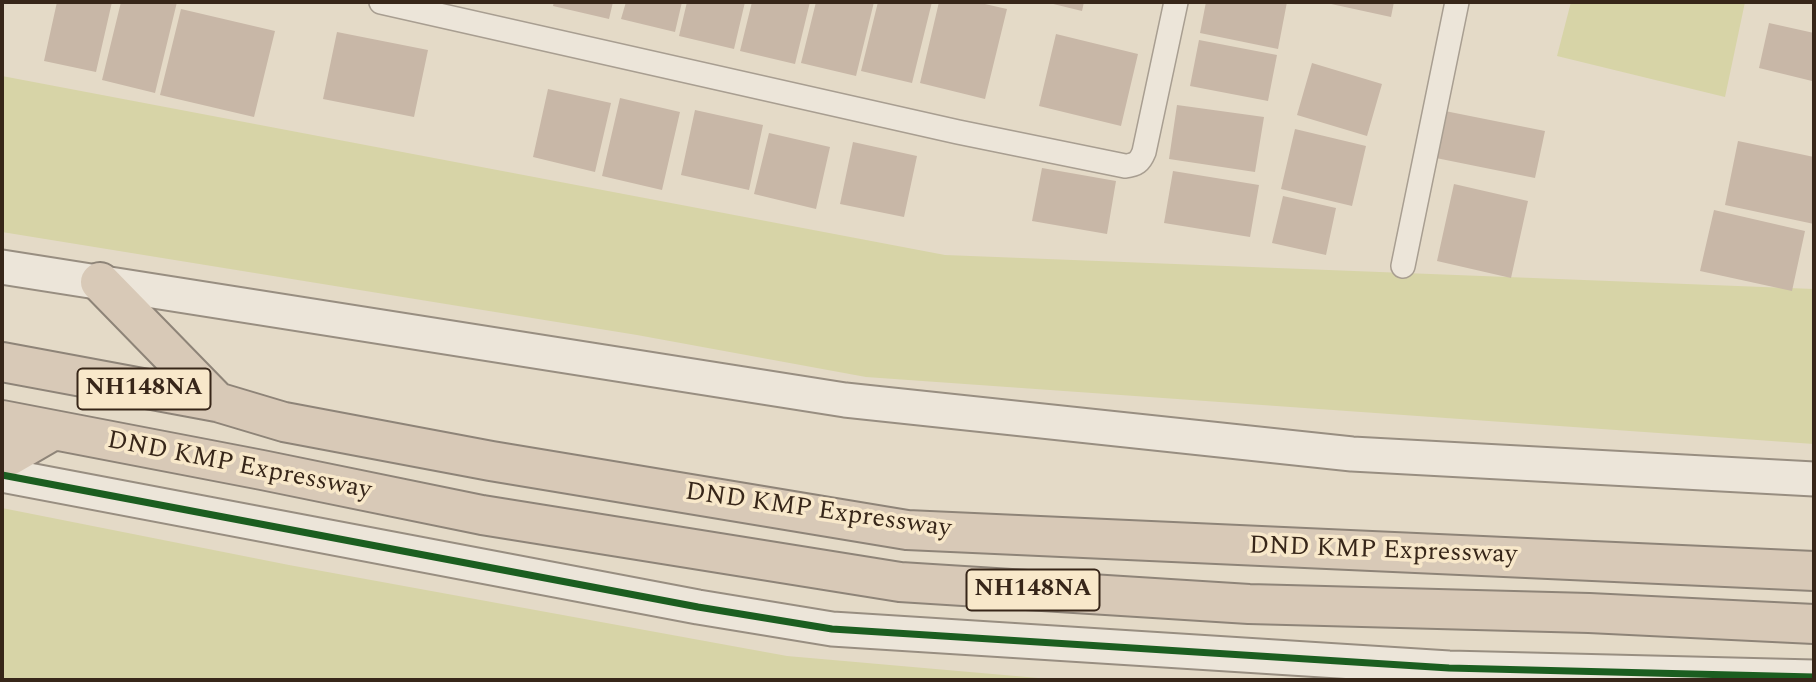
<!DOCTYPE html>
<html>
<head>
<meta charset="utf-8">
<style>
	body { margin:0 }
	#map { position:relative; width:1816px; height:682px; overflow:hidden; background:#e4dac7; font-family:Spectral,serif }
	canvas { display:block }
	.frame { position:absolute; inset:0; border:4px solid #372619; pointer-events:none }
</style>
</head>
<body>
<div id="map">
<canvas width="1816" height="682"></canvas>
<div class="frame"></div>
</div>
<script>
const ctx = document.querySelector('canvas').getContext('2d');
ctx.lineJoin = 'round';
function paint(path, color) { ctx.fillStyle = color; ctx.fill(path, 'evenodd'); }
function stroke(path, color, width, dash) { ctx.strokeStyle = color; ctx.lineWidth = width; ctx.lineCap = dash ? 'butt' : 'round'; ctx.setLineDash(dash || []); ctx.stroke(path); }
function drawText(font, color, halo, rows, align = 'center') {
  ctx.font = font + ' Spectral,serif'; ctx.lineWidth = 7; ctx.setLineDash([]); ctx.textBaseline = 'middle'; ctx.strokeStyle = halo; ctx.fillStyle = color; for (const [text, x, y, turn = 0] of rows) {
    ctx.save(); ctx.translate(x, y); ctx.rotate((+turn || 0) * Math.PI / 180); ctx.textAlign = isNaN(turn) ? turn : align; if (halo) ctx.strokeText(text, 0, 0); ctx.fillText(text, 0, 0); ctx.restore();
  }
}
const green = new Path2D(`
	M1571,2H1745L1725,97L1557,56Z
	M2,76L945,255L1814,289V444L866,377L637,335L2,232Z
	M2,508L289,565L787,656L1061,680H2Z`);
const building = new Path2D(`
	M57,2H112L96,72L44,61Z
	M121,2H177L155,93L102,80Z
	M554,2H613L609,19L553,6Z
	M626,2H682L675,32L621,19Z
	M687,2H745L734,49L679,36Z
	M752,2H810L795,64L740,51Z
	M816,2H874L856,76L801,63Z
	M878,2H932L912,83L861,71Z
	M939,2H976L1007,9L985,99L920,83Z
	M1045,2H1084L1082,11Z
	M1206,2H1287L1278,49L1200,33Z
	M1322,2H1394L1391,17Z
	M181,9L275,31L254,117L160,95Z
	M1769,23L1814,33V72L1812,81L1759,68Z
	M337,32L428,50L414,117L323,99Z
	M1056,34L1138,54L1121,126L1039,106Z
	M1199,40L1277,55L1268,101L1190,86Z
	M1312,63L1382,84L1367,136L1297,115Z
	M548,89L611,103L595,172L533,157Z
	M620,98L680,112L662,190L602,176Z
	M1177,105L1264,117L1255,172L1169,159Z
	M695,110L763,125L749,190L681,175Z
	M1445,111L1545,131L1535,178L1436,158Z
	M1295,129L1366,146L1352,206L1281,189Z
	M769,133L830,147L816,209L754,194Z
	M1738,141L1814,157V224L1725,205Z
	M853,142L917,156L904,217L840,204Z
	M1042,168L1116,181L1107,234L1032,221Z
	M1173,171L1259,185L1250,237L1164,223Z
	M1454,184L1528,201L1511,278L1437,261Z
	M1283,196L1336,208L1326,255L1272,243Z
	M1714,210L1805,231L1792,291L1700,271Z`);
const street = new Path2D(`
	M381,2L958,132L1125,166C1136,165 1140,162 1144,152L1176,2
	M1403,266L1457,2`);
const secondary = new Path2D(`
	M2,267L845,400L1352,454L1814,479
	M2,475L698,607L832,629L1449,668L1814,677`);
const highway = new Path2D(`
	M100,282L217,402
	M2,362L217,402L284,422L491,461L907,530L1814,571
	M2,420L262,470L482,515L900,582L1249,604L1589,613L1814,624
	M2,460L52,431`);
const cycleway = new Path2D(`
	M2,475L698,607L832,629L1449,668L1814,677`);
const shields = [
	[144,389,133],
	[1033,590,133]
];
const shieldNames = [
	["NH148NA",144,389],
	["NH148NA",1033,590]
];
const streetNames = [
	["DND KMP Expressway",239,467,11],
	["DND KMP Expressway",818,512,8],
	["DND KMP Expressway",1383,552,2]
];
paint(green, '#d7d4a7');
paint(building, '#c8b7a7');
stroke(street, '#a89e91', 26);
stroke(secondary, '#988e81', 37);
stroke(highway, '#8e8478', 42);
stroke(street, '#ece5d9', 23);
stroke(secondary, '#ece5d9', 33);
stroke(highway, '#d8c9b7', 38);
stroke(cycleway, '#1b5e20', 7);
for (const [x, y, w] of shields) { const box = new Path2D(); box.roundRect(x - w / 2, y - 20.5, w, 41, 5); ctx.fillStyle = '#f8e8ca'; ctx.fill(box); stroke(box, '#372619', 2); }
drawText('bold 24px', '#372619', null, shieldNames);
drawText('26px', '#372619', '#f8e8ca', streetNames);
</script>
</body>
</html>
